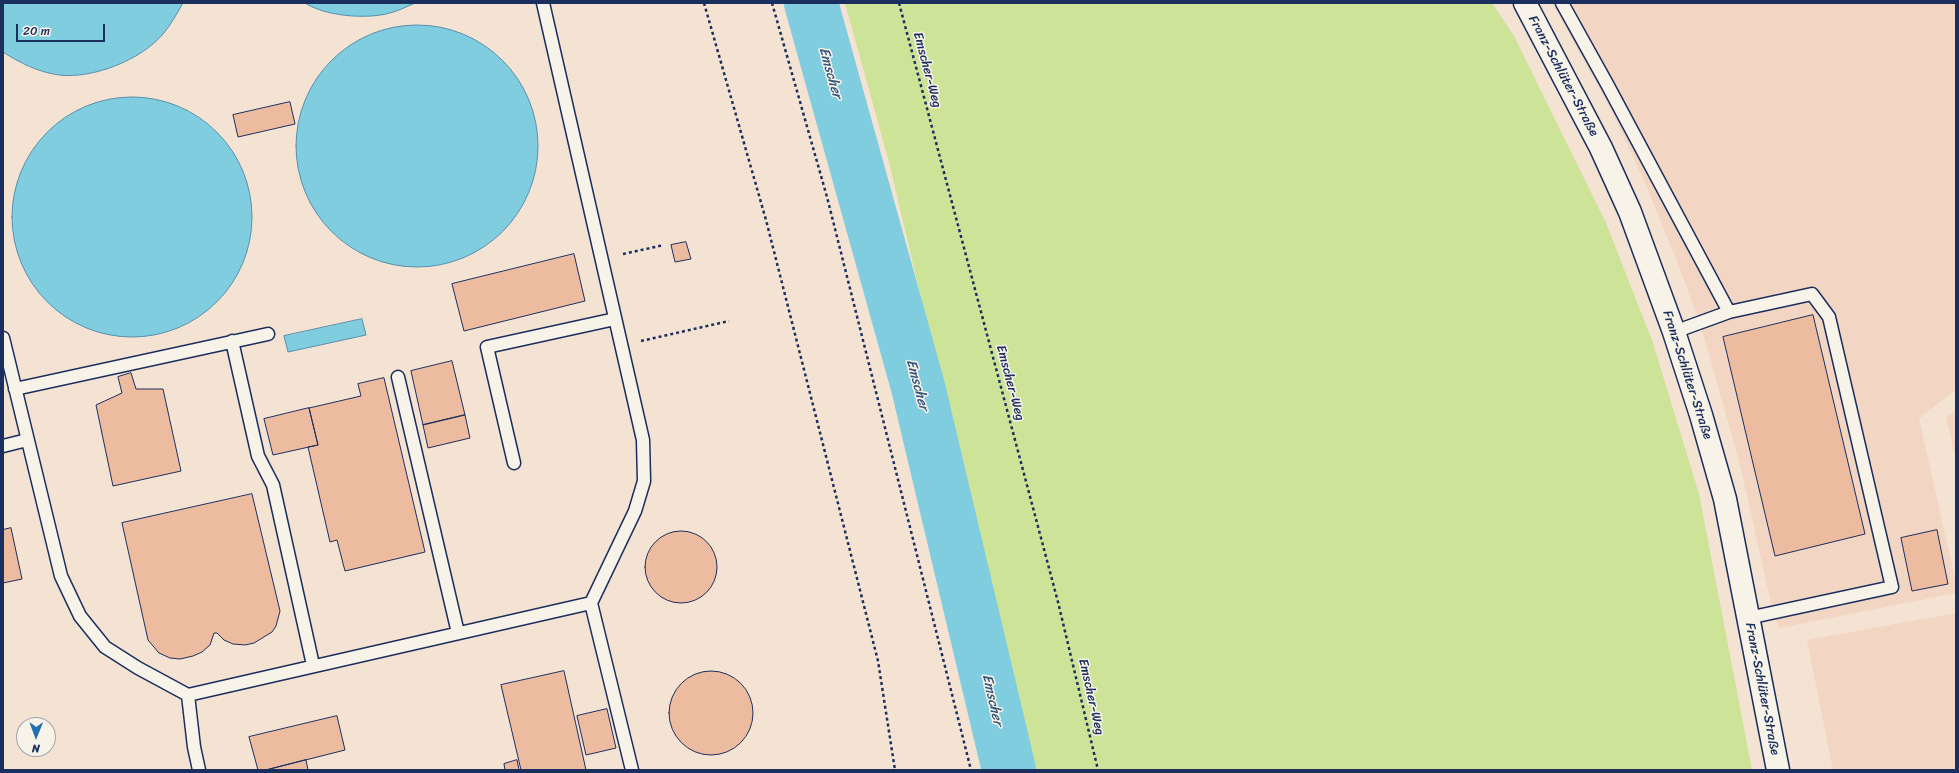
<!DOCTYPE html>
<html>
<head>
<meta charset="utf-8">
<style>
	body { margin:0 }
	#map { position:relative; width:1959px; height:773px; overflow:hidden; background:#f4e2d2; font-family:Sriracha,sans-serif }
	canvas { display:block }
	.frame { position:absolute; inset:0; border:4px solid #1b2f5e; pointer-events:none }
	.north { position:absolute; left:16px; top:717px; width:40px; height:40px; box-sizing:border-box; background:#f7f3e8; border:1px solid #9fa5b1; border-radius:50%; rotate:181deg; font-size:11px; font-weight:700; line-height:16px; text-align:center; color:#1b2f5e }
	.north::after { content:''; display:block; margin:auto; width:14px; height:18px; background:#1f6fb2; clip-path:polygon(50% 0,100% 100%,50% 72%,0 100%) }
	.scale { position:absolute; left:16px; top:24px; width:89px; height:18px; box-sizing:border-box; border:2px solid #1b2f5e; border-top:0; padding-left:5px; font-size:12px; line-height:14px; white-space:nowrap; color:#1b2f5e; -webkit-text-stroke:3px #f7f3e8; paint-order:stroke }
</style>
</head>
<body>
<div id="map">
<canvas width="1959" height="773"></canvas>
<div class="frame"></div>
<div class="north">N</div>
<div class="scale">20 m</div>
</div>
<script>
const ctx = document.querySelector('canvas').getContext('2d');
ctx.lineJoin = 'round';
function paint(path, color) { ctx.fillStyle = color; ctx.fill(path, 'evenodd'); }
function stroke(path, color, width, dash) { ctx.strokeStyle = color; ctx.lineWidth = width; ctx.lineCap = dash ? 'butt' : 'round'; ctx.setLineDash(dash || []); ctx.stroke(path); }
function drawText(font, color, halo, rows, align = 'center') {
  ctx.font = font + ' Sriracha,sans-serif'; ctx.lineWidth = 3; ctx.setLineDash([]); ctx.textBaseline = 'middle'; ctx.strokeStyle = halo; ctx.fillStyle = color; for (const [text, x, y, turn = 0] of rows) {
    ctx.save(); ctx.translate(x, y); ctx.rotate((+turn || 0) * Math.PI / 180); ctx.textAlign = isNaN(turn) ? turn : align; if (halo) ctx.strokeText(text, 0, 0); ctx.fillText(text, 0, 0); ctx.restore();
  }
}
const built = new Path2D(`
	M1552,3H1956V389L1919,419L1956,582V593L1779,628L1773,612L1739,461L1700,323L1675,256L1646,185L1609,106Z
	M1956,411V461L1946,417Z
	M1956,613V770H1833L1807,640Z`);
const green = new Path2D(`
	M845,3H1492L1514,36L1606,223L1653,343L1699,494L1752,770H1032L889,162Z`);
const water = new Path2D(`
	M3,3H183C177,13 171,25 163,34C141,60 93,79 59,75C38,72 20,63 3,52Z
	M305,3H415C406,7 396,12 386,14C363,19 325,16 305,3Z
	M296 146a121 121 0 1 1 242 0a121 121 0 1 1-242 0Z
	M12 217a120 120 0 1 1 240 0a120 120 0 1 1-240 0Z
	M362,319L366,335L288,352L284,336Z`);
const river = new Path2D(`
	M811,3L918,387L1009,770`);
const building = new Path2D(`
	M290,102L295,124L238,137L233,115Z
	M686,242L691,259L675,262L671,245Z
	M574,254L585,301L464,331L452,284Z
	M1813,315L1865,534L1775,556L1723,337Z
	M452,361L465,415L423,425L411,371Z
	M131,373L136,389H163L181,471L113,486L96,405L122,393L118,377Z
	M384,378L425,552L345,571L337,540L330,542L308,447L318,445L309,408L361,396L358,384Z
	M309,408L318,445L273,455L264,419Z
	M465,415L470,438L428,448L423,425Z
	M252,494L280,611L276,626L272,632L254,643L245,645L233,644L224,640L217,633H214L210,645L202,652L193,656L180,659L170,658L159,653L148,640L122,523Z
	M11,528L22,579L3,583V530Z
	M1937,530L1948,584L1912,591L1901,538Z
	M645 567a36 36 0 1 1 72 0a36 36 0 1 1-72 0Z
	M669 713a42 42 0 1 1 84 0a42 42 0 1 1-84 0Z
	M564,671L586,770H521L501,685Z
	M607,709L616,748L586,755L577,716Z
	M337,716L345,750L266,770H258L249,737Z
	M306,760L308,770H266Z
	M517,760L519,770H505L504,764Z`);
const path = new Path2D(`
	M704,3L766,220L878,661L895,770
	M772,3L827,197L971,770
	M899,3L1058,602L1098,770
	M623,254L664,245
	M641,341L729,321`);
const lane = new Path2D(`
	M543,3L643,440L644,481L635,511L591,603L632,770
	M1562,3L1607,84L1729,312
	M1674,332L1729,312L1812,294L1829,317L1892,587L1748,618
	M3,338L61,576L80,616L105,647L138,668L188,695
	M232,341L258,456L273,485L313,665
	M398,377L458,633
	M15,389L268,334
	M3,446L27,440
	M514,463L487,347L615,319
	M199,770L194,747L188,695L591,603`);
const street = new Path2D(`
	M1525,3L1601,148L1630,212L1674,332L1701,415L1725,499L1778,770`);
const streetNames = [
	["Emscher-Weg",927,70,75],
	["Franz-Schlüter-Straße",1563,76,62],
	["Franz-Schlüter-Straße",1687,375,72],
	["Emscher-Weg",1010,383,75],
	["Franz-Schlüter-Straße",1762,689,79],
	["Emscher-Weg",1091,697,77]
];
const waterNames = [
	["Emscher",830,73,74],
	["Emscher",917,385,75],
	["Emscher",992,700,77]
];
paint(built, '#f2d6c3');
paint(green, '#cde398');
paint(water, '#81cde0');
stroke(water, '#588eac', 1);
stroke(river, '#81cde0', 54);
paint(building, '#edbb9f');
stroke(building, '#1b2f5e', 1);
stroke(lane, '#1b2f5e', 15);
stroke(street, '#1b2f5e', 25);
stroke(path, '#1b2f5e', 2.5, [3, 3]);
stroke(lane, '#f7f3e8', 12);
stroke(street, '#f7f3e8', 22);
drawText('13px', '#1b2f5e', '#f7f3e8', streetNames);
drawText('italic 14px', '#34567e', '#f7f3e8', waterNames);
</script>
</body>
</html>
